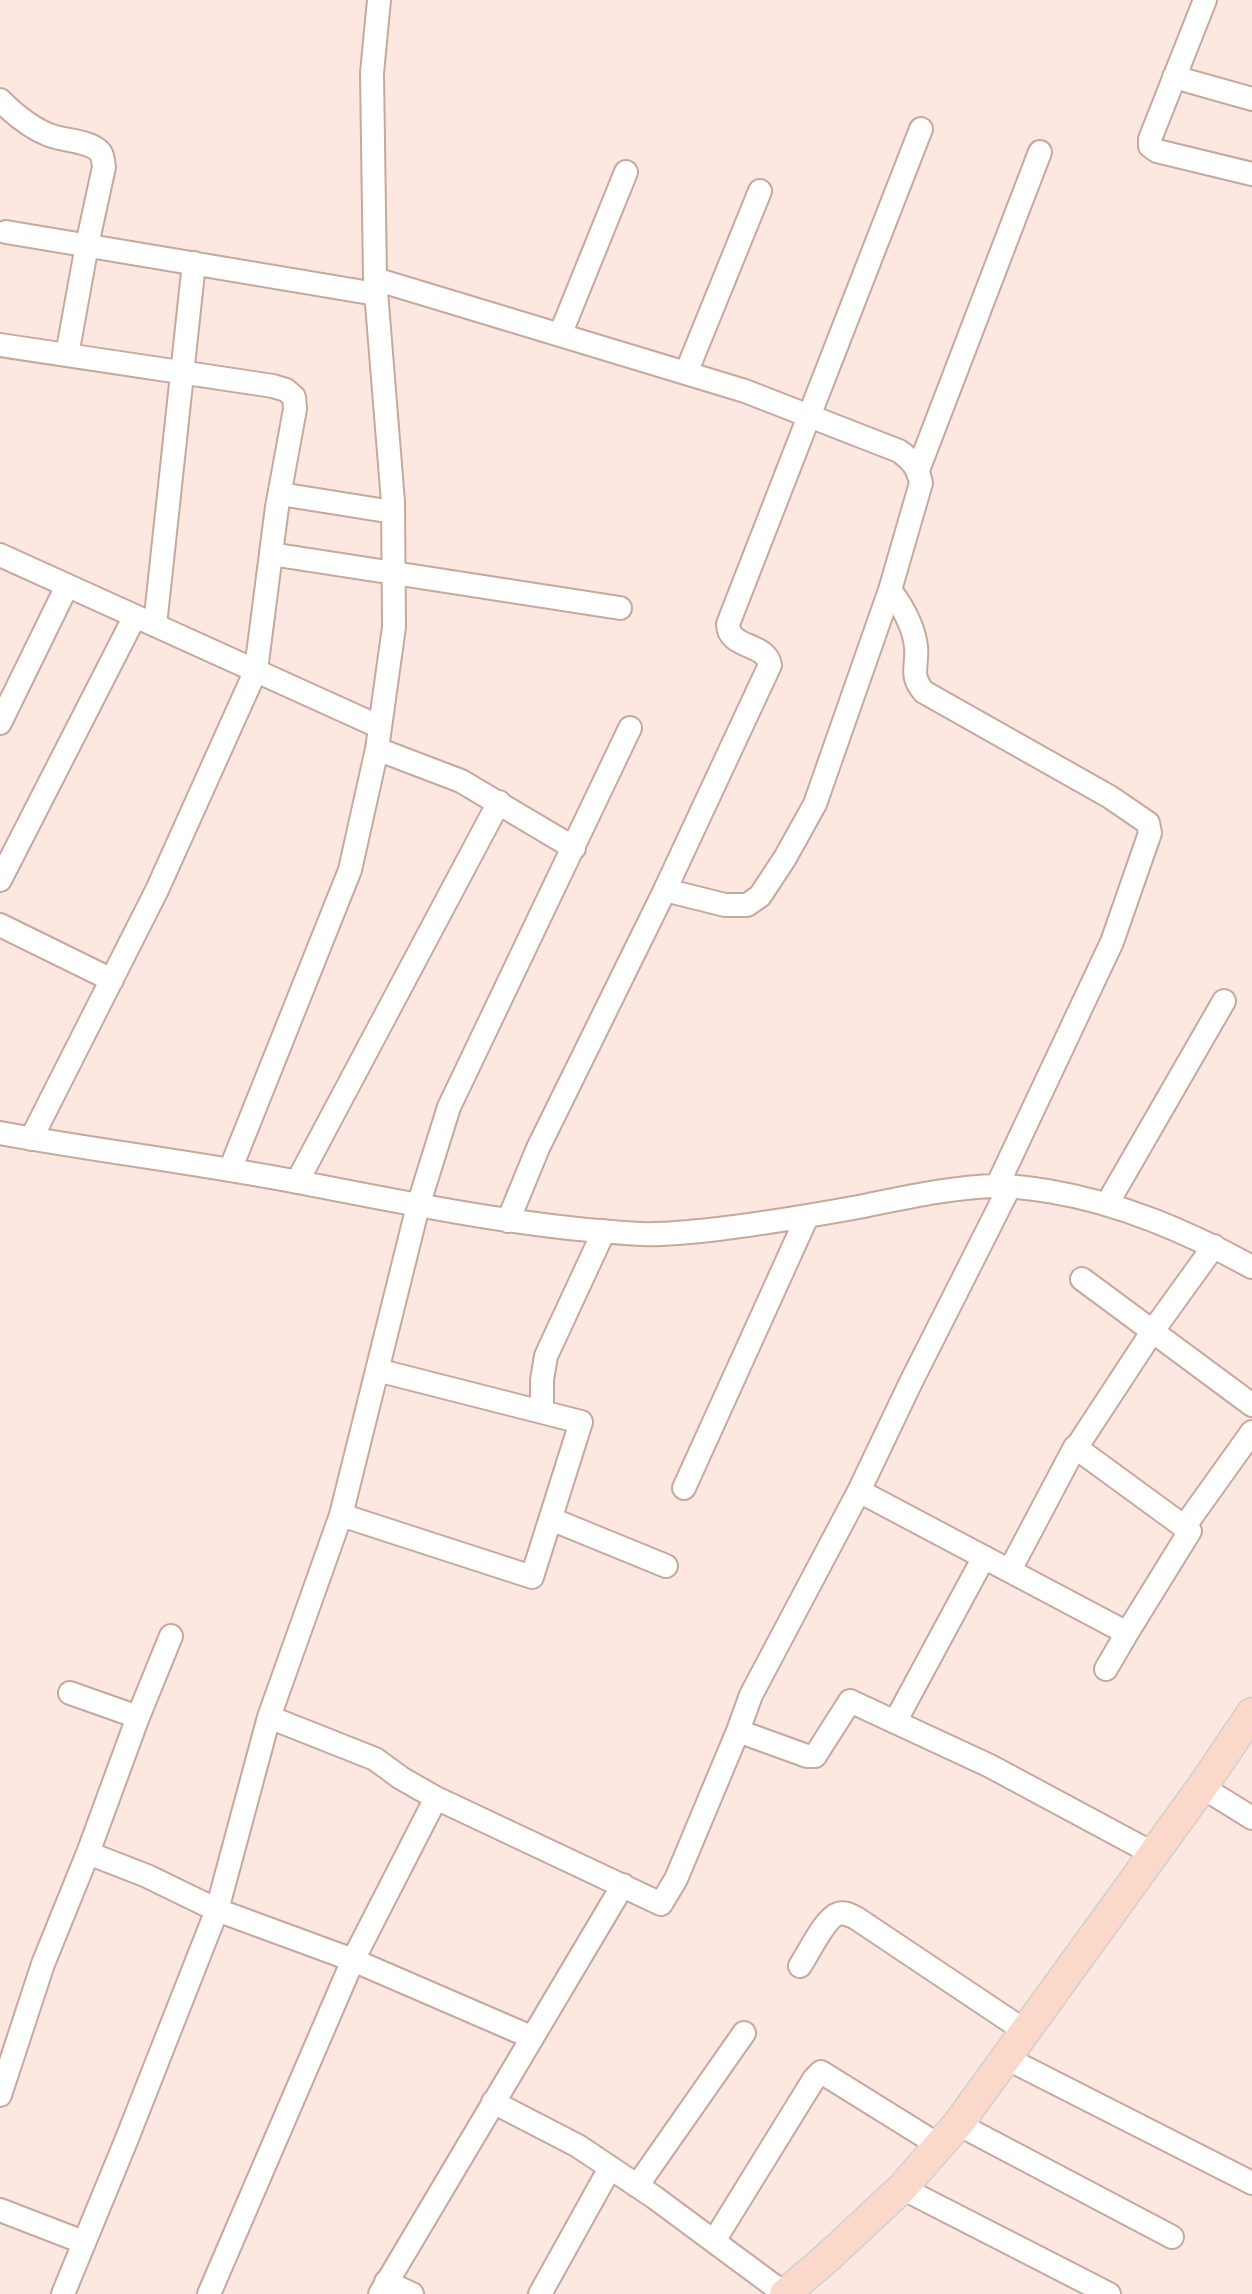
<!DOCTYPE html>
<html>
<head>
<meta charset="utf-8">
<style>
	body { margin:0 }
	canvas { display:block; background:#fce8e0 }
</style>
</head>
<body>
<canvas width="1252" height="2294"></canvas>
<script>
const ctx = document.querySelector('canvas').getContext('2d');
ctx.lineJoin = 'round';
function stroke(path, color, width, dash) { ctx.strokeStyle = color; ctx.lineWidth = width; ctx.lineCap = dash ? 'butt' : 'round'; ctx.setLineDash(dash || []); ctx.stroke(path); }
const minor = new Path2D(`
	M379,0L372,73L375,279L745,391L899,451C912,460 918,468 921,483L890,590C902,606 914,626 916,647C918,666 909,675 924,692L1110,797L1148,823L1150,833L1112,942L997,1186
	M1205,0L1150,139V146L1157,151L1252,174
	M1174,77L1252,99
	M0,100C14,114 31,128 49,135C64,141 86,140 98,150C103,154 103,161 104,167L87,245L67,355
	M6,232L376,294
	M560,335L626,172
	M0,345L273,386L286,390L294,397L295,409L277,507L256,670L157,890L31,1139
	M686,373L760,191
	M918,470L1040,152
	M280,494L393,512
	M271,554L620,608
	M0,555L380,727
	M155,625L194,263
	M0,723L67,586
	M377,749L461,781L574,848
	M0,880L135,616
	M665,890L770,665C766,642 728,649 728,624L921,129
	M0,925L112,980
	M0,1133C99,1151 199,1163 298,1182C412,1204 525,1228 641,1234C667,1235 692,1232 718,1229C767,1223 815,1215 864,1206C908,1197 952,1187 997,1186C1014,1185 1031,1189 1048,1191C1121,1203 1188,1232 1252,1267
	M230,1170L350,870L377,749L394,627L393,502L375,279
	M297,1182L499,802
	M1107,1204L1224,1001
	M508,1221L538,1148L665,890L725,905H747L760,896L785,858L815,804L890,590
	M1082,1279L1252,1405
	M542,1412V1380L546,1356L604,1231
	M1076,1448L1152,1332L1214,1246
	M684,1488L807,1217
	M859,1491L1127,1633L1106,1669
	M341,1515L532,1577L581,1422L377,1370
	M551,1519L666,1566
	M1184,1527L1252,1432
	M1010,1570L1075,1447L1190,1531L1127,1633
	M70,1693L138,1717L88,1853L147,1876L217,1910L353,1960L531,2037
	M138,1717L171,1636
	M269,1717L375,1759L401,1778L436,1798L661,1904L676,1879L738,1731L807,1756H815L850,1701L990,1766L1152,1853
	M895,1722L984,1557
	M738,1731L751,1695L859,1491L911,1382L1010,1186
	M1202,1787L1252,1818
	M800,1966C808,1954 825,1918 838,1914C845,1912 850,1915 856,1918L1025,2031
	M1006,2058L1252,2183
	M0,2095L43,1964L88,1853
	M493,2102L578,2146L654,2197L785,2294
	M958,2124L1172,2237
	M637,2186L744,2033
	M902,2188L1109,2294
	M0,2210L83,2242
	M714,2241L814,2079L821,2072L940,2146
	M386,2282L412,2294
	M63,2294L126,2141L217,1910L269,1717L341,1515L418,1206L449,1107L630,728
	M209,2294L353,1960L436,1798
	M380,2294L623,1885
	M540,2294L610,2168`);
const major = new Path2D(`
	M785,2294L829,2256L902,2188L958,2124L1202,1787L1252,1713`);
stroke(minor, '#c7a89c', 26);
stroke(major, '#d1cfcd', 33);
stroke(minor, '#fff', 22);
stroke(major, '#fbd9ca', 30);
</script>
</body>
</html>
